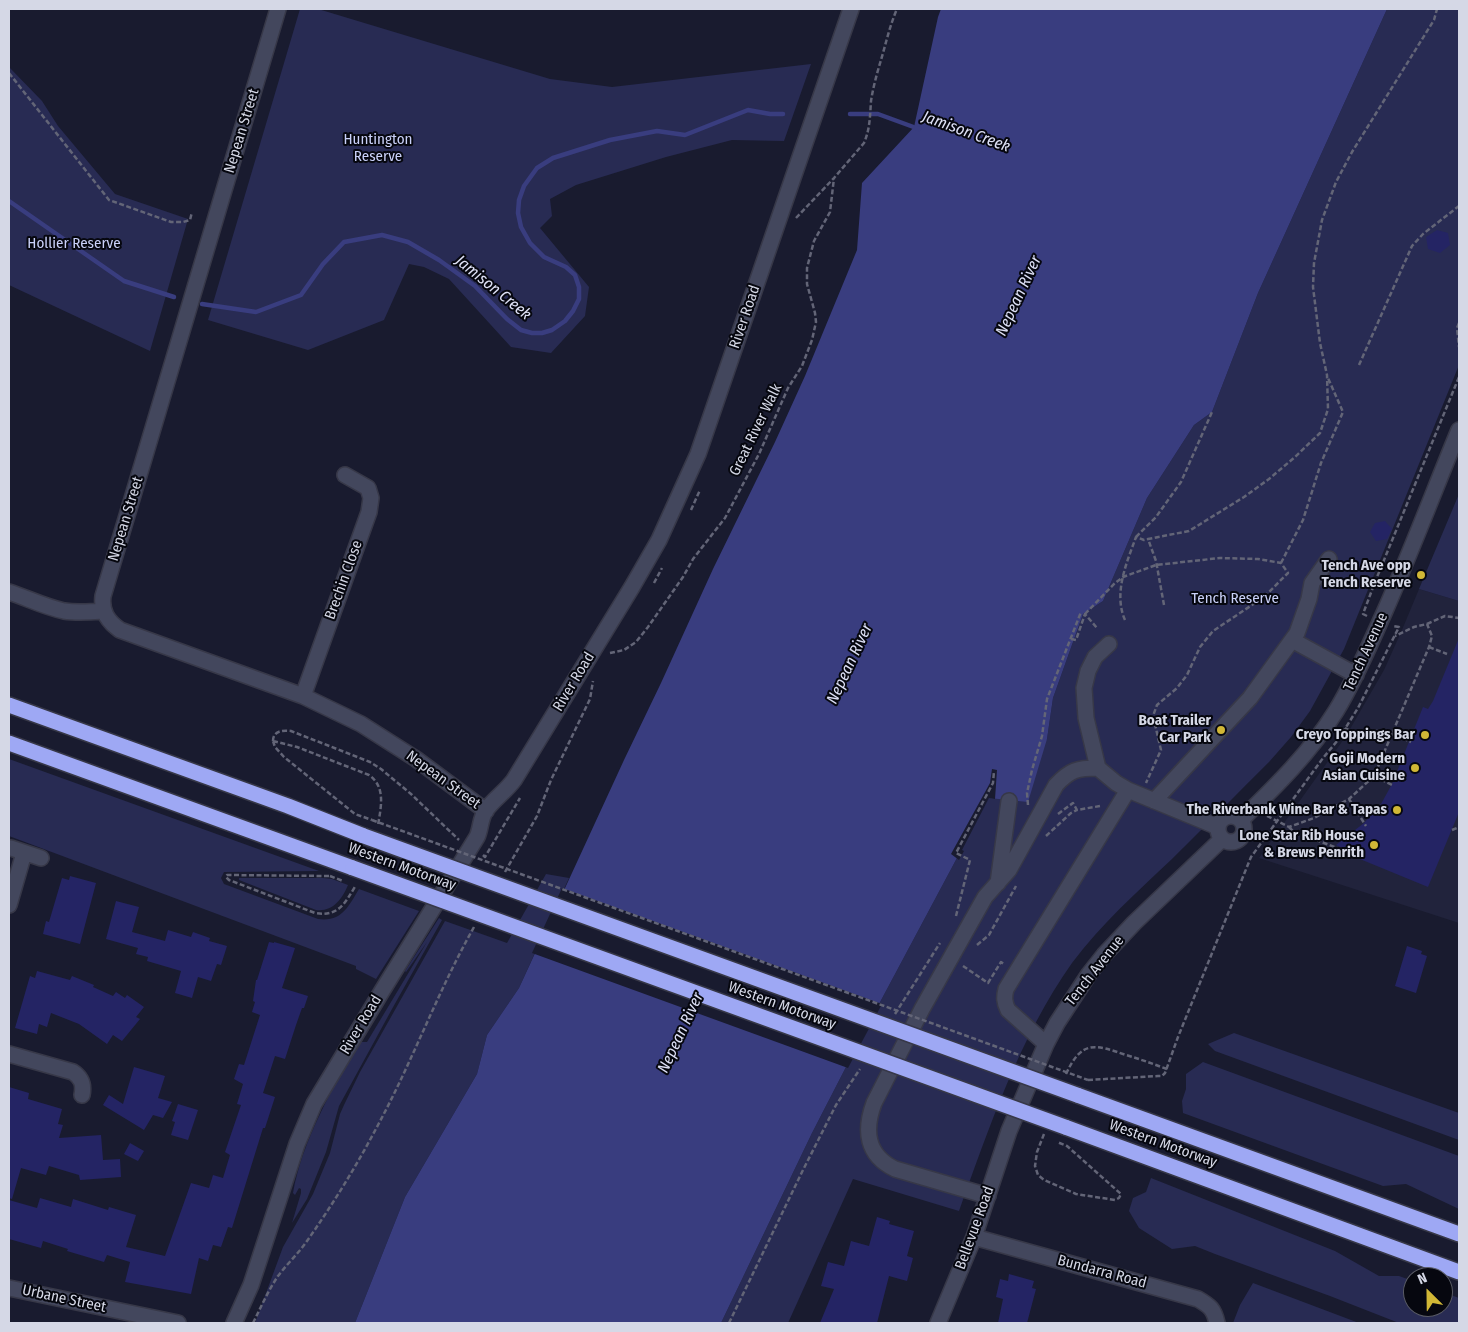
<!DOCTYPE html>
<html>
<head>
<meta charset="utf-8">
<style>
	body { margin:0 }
	#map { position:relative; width:1468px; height:1332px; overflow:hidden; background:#191b2f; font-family:"Fira Sans Condensed",sans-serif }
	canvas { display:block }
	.frame { position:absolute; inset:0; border:10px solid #d5d8e6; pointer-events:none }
	.north { position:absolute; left:1403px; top:1267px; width:50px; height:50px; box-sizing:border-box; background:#06070f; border:1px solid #595b65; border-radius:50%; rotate:337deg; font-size:14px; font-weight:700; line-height:20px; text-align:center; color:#d5d8e6 }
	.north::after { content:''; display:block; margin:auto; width:18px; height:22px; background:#d1b736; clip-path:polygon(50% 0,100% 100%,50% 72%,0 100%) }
</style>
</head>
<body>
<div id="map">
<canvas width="1468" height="1332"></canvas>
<div class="frame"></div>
<div class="north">N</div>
</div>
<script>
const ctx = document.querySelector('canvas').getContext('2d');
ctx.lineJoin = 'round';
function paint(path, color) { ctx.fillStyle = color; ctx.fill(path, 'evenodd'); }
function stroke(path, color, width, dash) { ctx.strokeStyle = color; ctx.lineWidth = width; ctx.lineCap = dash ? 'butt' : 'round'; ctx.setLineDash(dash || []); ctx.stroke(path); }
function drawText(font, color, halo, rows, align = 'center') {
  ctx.font = font + ' "Fira Sans Condensed",sans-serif'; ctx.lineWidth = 4; ctx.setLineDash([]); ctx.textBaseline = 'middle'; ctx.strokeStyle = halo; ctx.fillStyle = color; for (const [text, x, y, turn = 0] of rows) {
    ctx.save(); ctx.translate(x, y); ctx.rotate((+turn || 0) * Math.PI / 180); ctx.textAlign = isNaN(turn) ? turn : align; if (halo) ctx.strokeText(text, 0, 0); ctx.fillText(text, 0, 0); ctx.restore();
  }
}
const built = new Path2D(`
	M1419,589L1459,601V923L1259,858L1346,736L1384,670L1402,630Z`);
const green = new Path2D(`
	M300,9H318L550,79L612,87L811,64L784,141L732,140L666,157L576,185L550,199L552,216L540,228L589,287L585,316L551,353L511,347L449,279L424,267L409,264L384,320L308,350L208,320Z
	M1387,9H1459V365L1344,649L1310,711L1291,737L1269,762C1236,795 1204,827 1172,859C1137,892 1101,924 1072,963C1020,1036 989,1128 959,1211L853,1179L788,1323H721L812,1133L863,1034L989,798L1047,739L1053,698L1083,614L1103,601L1147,498L1194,425L1212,412L1258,293Z
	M9,67L42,101L58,126L115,194L188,219L150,351L9,285Z
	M1459,494V601L1419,589Z
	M9,759L319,871L224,872L221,878L224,884L318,919C342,922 348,907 359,889L419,911L376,979L356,969V966L9,836Z
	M546,874L569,878L519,988L487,1035L477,1074L405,1197L355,1323H255L283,1247L313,1194L330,1153L340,1114L344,1105L360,1072L445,921L507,943Z
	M239,878H323L332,879L348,885C342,900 332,912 316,910L239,880Z
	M439,918L442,920L392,1009L339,1106L326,1152L307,1199L292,1223L301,1193V1189L299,1188L295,1195L293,1193C302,1141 333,1087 359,1042H367L427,942L406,972L405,971Z
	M1234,1033L1459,1113V1140L1215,1051L1208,1044Z
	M1203,1062L1459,1156V1209L1406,1184L1383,1186L1183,1113L1182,1101L1186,1089V1074Z
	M1151,1178L1335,1251L1379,1276H1399L1413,1281V1307H1443V1292L1459,1298V1323H1399L1330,1296L1215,1254L1195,1246L1172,1249L1139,1228L1129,1211L1133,1198L1146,1192Z
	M1253,1283L1359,1323H1233L1240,1305Z`);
const water = new Path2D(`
	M941,9H1387L1258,293L1212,412L1194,425L1147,498L1103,601L1083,614L1053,698L1047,739L1028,802L989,798L863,1034L812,1133L721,1323H355L405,1197L477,1074L487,1035L519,988L624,760L661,683L713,569L775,442L805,376L857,250L862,183L914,127L938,17Z`);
const pier = new Path2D(`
	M992,769L997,770L995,799L989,798L962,850L964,851L959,860L951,854L990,783Z
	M562,888L882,1004L848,1068L532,953Z`);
const stream = new Path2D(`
	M850,114H878L919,129
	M9,201L124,281L174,297
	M202,304L256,312L301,295L323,264L344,242L382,235L408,242L439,260L475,286L507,319L521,330L532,333H542L552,330L565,321L573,311L579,299V287L575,275L566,267L544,257L530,243L521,227L518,213L519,200L524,186L537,168L553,158L610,140L657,131L685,135L748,110L770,114H783`);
const building = new Path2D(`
	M1437,230L1448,233L1450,245L1440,253L1428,249L1426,237Z
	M1385,521L1392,529L1387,539L1376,541L1370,532L1375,523Z
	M1459,638V812L1428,887L1338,850L1342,848L1336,845L1364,823L1381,804L1392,784L1423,707L1428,709L1433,701Z
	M70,876L96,883L80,944L43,934L46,921L49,922L62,878L69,880Z
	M116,901L139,907L132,932L165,941L168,930L191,937L193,932L210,938L209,941L227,946L221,965L217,964L211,981L198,977L192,998L175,993L181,971L147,961L148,957L136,954L138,948L106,939Z
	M269,942L274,943V942L295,948L282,988L308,996L304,1008H302L296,1025L285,1059L275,1056L263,1093L275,1097L265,1128H263L232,1228L228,1227L221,1247L213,1245L208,1261L199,1258L191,1294L125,1282L130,1262L107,1255L104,1262L67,1251L68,1249L43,1241L41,1248L9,1239V1200L37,1208L40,1198L71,1207L73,1199L108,1210L109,1207L136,1215L126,1247L165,1256L191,1183L209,1188L213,1175L223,1178L230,1155L225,1152L241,1105L237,1104L243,1084L234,1079L239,1064L244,1065L260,1015L252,1012L255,1002L253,1001L256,980H257Z
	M1407,946L1422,951L1421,954L1427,956L1416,993L1395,986Z
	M37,971L70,980L72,976L94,985L93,987L113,996L116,992L125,998L127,995L144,1007L136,1017L140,1019L122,1041L113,1035L107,1044L79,1024L51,1013L47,1027L39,1024L37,1034L15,1028L30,976L35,978Z
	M134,1067L165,1076L158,1098L172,1102L163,1118L153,1115L144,1130L103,1105L109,1095L123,1104Z
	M9,1087L29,1093L28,1099L62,1109L58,1124L63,1125L59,1138L101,1135L103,1160L120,1159L121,1177L80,1180L79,1175L49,1166L46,1175L21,1168L12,1199L9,1198Z
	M178,1104L198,1110L188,1140L171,1135L175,1122L172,1121Z
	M130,1143L144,1151L138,1161L124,1154Z
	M877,1217L890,1221L889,1224L914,1231L907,1256L913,1258L907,1281L889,1276L877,1323H820L834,1289L821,1286L828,1262L844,1266L851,1241L869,1246Z
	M1009,1274L1034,1281L1032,1288L1036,1289L1027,1323H998L1003,1299L996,1297L1000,1279L1008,1281Z`);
const path = new Path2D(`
	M9,73L109,200L171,222H183L190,220L192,212
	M796,218L834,178L864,143C870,129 870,116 871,101C873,88 877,73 881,60C886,43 890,25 897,9
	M1459,323L1457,328L1459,347
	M1359,365L1412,246L1423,234L1459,206
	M691,510L700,490
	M1136,537L1156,517L1181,482L1212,412
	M1281,563L1303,520L1321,463L1343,412L1328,378
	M654,583L662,568
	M1164,605L1156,561L1148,539L1189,531L1244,497L1269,479L1295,457L1320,433L1328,409L1327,375L1320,343L1313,287L1314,263L1322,220L1336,182L1352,152L1434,20L1437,9
	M1085,614L1115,583L1123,577L1156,565L1220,558L1258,559L1281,563L1288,573L1264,597L1213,631L1200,647L1187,675L1177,688L1157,705L1153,716L1161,750L1146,783
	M1367,616L1363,614L1375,582L1459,377
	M1125,620C1113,593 1127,562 1136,537L1144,540L1148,539
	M1427,624L1445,616L1459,618
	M1071,639L1076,640L1085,614L1097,628
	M1429,647L1447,654
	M610,653L624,650L636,642L648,627L683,577L693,559L725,518L759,454L788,388L802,366L812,340L816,322L815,313L807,284V268L814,241L830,212L834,178
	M1345,728C1363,738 1364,730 1380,731C1391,732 1402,738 1411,742
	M273,741C273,731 282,730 291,731L370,762L381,769L411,794L459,840
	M273,741L297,747L369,775C386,787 381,807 378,825
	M273,741L275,747L284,757L355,814L372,820
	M1374,776L1394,786
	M1349,799L1366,826
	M1028,805L1027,793L1032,770L1042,736L1047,699L1081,612
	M1058,814L1073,803L1077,810L1100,806
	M1267,816L1289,827L1314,818L1349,799L1374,776L1429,647L1432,636L1427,624L1414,627L1395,636
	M1289,827L1293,831L1337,848
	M1452,830L1459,827
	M1046,836L1071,813L1077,810
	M483,855L485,857L520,798
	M505,872L537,816L551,780L590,699L593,681
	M329,876L227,875L226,877L229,880L315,913C339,917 345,903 356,885
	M956,916L970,860L956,853L993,783L994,771
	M977,945L989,935L1016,886
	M963,966L988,983L1001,962L1005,965
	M895,1014L940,943
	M1066,1074C1082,1040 1094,1044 1126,1055C1140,1059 1153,1064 1167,1069
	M1088,1080L1158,1076H1162L1165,1073L1178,1037L1251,857L1323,758L1338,740L1358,708L1399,627L1393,626
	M1044,1134L1037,1152L1035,1166L1038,1175L1044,1180L1076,1194L1115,1200L1119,1198L1121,1194L1067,1146L1057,1142
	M253,1323C261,1307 268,1291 278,1276C287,1264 298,1254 307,1241C333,1204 357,1165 378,1125C413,1060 438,991 474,927
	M729,1323L802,1172L836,1105L860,1069`);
const minor = new Path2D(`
	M278,9L103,596C101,611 107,621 120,630L303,696L361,724L416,759L486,811
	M9,592C27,598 45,607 64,611C77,613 90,612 103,611
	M1292,640L1356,675
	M1109,644L1095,657L1088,671L1084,688L1086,718L1098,768L1116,783L1128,790L1218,827
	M303,696L369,512L371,498L368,488L345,475
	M1154,801L1250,698L1292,640L1297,633L1309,599L1312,583L1329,559
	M1218 829a13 13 0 1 1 26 0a13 13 0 1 1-26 0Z
	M1241,820C1276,786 1310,753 1336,711C1355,680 1369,646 1384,613C1411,552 1434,491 1459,430
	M11,848L41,858
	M998,883L1009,801
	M9,905L24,853
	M1046,1044L1008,1010C1004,1002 1004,997 1006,989L1128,790
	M9,1054L73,1072C82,1078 84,1085 82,1095
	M988,1196L895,1169C866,1155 864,1130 874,1103L922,1009L985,897L1009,870L1056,785C1070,770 1077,768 1098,768
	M974,1237L1198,1299C1210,1306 1214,1309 1217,1323
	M9,1288L178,1323
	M234,1323L251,1285L297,1144L314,1104L382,991L477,837C481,829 480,818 486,810C494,799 506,791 514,780L632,587L659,540L698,454L851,9
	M938,1323L974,1237L1009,1131L1046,1044L1057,1023L1089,974L1104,955L1134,923L1222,839`);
const highway = new Path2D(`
	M9,705L288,806L364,836
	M9,743L353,868
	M1077,1095L1459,1234
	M1065,1127L1459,1272`);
const pathBridge = new Path2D(`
	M372,820L1088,1080
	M330,876L343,881`);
const highwayBridge = new Path2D(`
	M364,836L1077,1095
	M353,868L1065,1127`);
const markers = [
	[1421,575,5,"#d1b736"],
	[1221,730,5,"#d1b736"],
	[1425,735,5,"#d1b736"],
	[1415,768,5,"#d1b736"],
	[1397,810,5,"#d1b736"],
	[1374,845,5,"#d1b736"]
];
const streetNames = [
	["Nepean Street",242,131,-73],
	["River Road",745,317,-71],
	["Great River Walk",756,430,-64],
	["Nepean Street",126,519,-73],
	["Brechin Close",344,580,-70],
	["Tench Avenue",1366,652,-65],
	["River Road",574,682,-59],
	["Nepean Street",443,780,36],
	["Western Motorway",402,867,20],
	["Tench Avenue",1095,971,-52],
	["Western Motorway",782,1006,20],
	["River Road",361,1025,-59],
	["Western Motorway",1163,1144,20],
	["Bellevue Road",975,1228,-70],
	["Bundarra Road",1102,1272,15],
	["Urbane Street",64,1299,12]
];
const parkNames = [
	["Huntington",378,140],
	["Reserve",378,157],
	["Hollier Reserve",74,244],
	["Tench Reserve",1235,599]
];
const poiNames = [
	["Tench Ave opp",1411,566],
	["Tench Reserve",1411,583],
	["Boat Trailer",1211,721],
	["Car Park",1211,738],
	["Creyo Toppings Bar",1415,735],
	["Goji Modern",1405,759],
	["Asian Cuisine",1405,776],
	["The Riverbank Wine Bar & Tapas",1387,810],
	["Lone Star Rib House",1364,836],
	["& Brews Penrith",1364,853]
];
const waterNames = [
	["Jamison Creek",966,132,20],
	["Jamison Creek",493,288,39],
	["Nepean River",1019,296,-65],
	["Nepean River",850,664,-65],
	["Nepean River",681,1033,-65]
];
paint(built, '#21233c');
paint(green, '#282b53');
paint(water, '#393d7f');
paint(pier, '#191b2f');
stroke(stream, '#393d7f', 4.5);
paint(building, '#242464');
stroke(minor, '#373848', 18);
stroke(highway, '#373848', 18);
stroke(path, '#636577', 2.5, [5, 2.5]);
stroke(minor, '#43475d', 15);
stroke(highway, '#9ea8f4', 15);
stroke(highwayBridge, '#373848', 18, []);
stroke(pathBridge, '#636577', 2.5, [5, 2.5]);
stroke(highwayBridge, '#9ea8f4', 15);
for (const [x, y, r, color] of markers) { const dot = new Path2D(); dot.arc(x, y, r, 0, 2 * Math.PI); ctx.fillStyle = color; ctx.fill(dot); stroke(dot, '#06070f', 2); }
drawText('15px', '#d5d8e6', '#06070f', streetNames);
drawText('15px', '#cad1f9', '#06070f', parkNames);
drawText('bold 15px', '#d5d8e6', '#06070f', poiNames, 'right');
drawText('italic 16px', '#dee1f6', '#06070f', waterNames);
</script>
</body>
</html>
